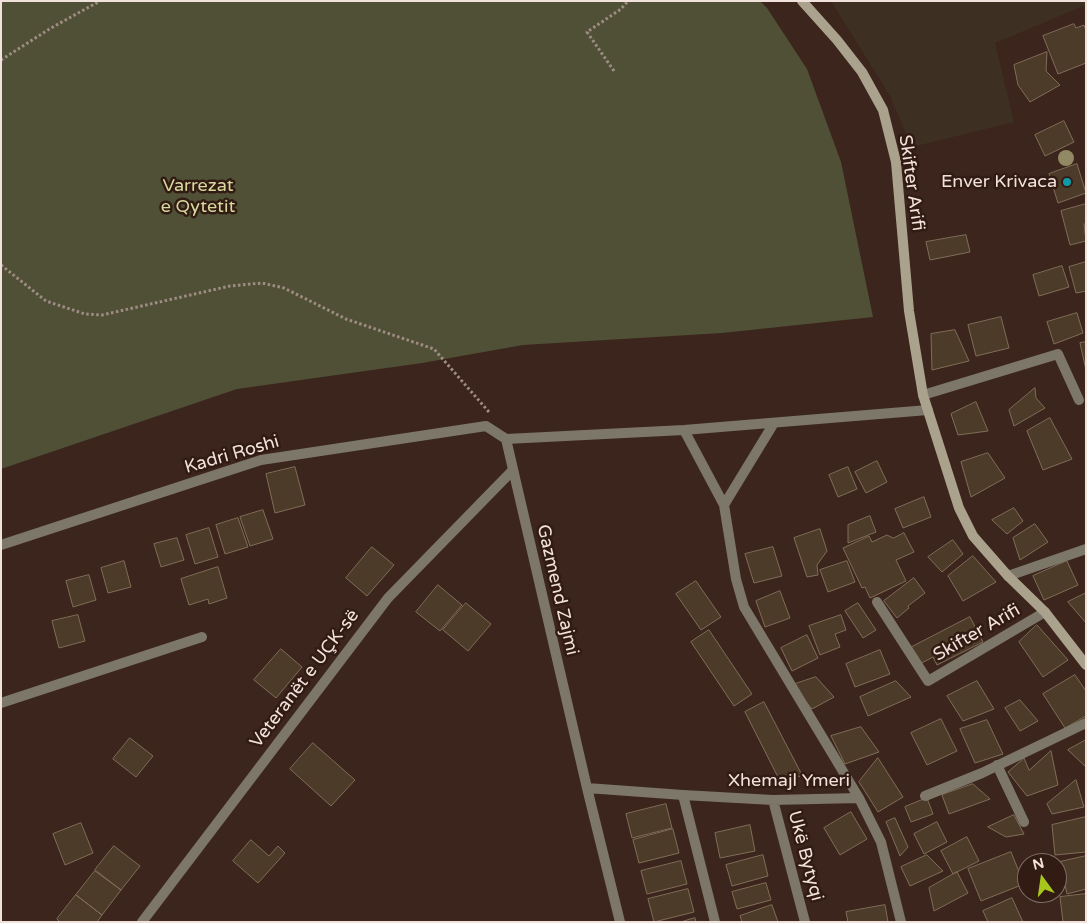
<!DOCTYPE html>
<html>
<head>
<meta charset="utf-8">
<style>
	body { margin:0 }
	#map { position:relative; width:1087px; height:923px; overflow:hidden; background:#3c251c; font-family:"Varela Round",sans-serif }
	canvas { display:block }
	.frame { position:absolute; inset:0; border:2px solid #f2e2dc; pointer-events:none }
	.north { position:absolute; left:1017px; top:853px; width:50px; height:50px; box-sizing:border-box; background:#311b12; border:1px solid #7e6b63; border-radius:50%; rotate:346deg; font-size:14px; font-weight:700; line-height:20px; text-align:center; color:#f2e2dc }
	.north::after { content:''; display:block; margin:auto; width:18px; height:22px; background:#a8c71c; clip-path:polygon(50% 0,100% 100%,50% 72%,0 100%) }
</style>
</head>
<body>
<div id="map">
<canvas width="1087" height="923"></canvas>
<div class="frame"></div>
<div class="north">N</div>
</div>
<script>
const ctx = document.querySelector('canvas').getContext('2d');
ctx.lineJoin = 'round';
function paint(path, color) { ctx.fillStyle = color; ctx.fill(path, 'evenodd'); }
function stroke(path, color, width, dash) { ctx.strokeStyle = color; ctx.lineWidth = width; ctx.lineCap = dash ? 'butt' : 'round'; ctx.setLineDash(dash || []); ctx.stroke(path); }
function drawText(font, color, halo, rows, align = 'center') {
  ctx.font = font + ' "Varela Round",sans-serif'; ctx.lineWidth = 5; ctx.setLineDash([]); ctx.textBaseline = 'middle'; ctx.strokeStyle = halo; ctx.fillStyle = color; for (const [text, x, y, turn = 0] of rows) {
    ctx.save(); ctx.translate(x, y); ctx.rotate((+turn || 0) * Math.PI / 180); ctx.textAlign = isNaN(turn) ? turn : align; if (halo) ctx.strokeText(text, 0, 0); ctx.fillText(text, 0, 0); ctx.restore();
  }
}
const education = new Path2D(`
	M831,1H1086V5L995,43L1014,122L912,147L890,96Z`);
const green = new Path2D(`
	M1,1H760L767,8L807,69L841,162L873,317L722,333L523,345L422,363L237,389L1,469Z`);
const building = new Path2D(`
	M1074,24L1076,28L1084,25L1086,30V63L1058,74L1043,36Z
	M1047,52L1046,71L1060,85L1030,102L1018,85L1014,65Z
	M1064,121L1074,142L1045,156L1035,135Z
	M1077,164L1086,193L1058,203L1049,174Z
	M1086,204V224H1084L1086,241L1070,245L1061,211Z
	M966,235L970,252L930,260L926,242Z
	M1086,262V291L1076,293L1069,267Z
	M1062,266L1069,287L1039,296L1033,275Z
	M1077,313L1083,333L1054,344L1047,322Z
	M1001,317L1009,348L976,356L968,325Z
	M955,330L969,361L932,370L931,334Z
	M1086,342V370L1080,343Z
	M1035,388L1036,398L1045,408L1014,426L1009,410Z
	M976,402L988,431L958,435L951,414Z
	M1050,418L1072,459L1043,470L1027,431Z
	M988,453L1005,478L971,497L961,462Z
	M877,461L887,482L866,493L855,472Z
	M295,467L305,505L275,513L266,474Z
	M848,467L857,489L838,497L829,475Z
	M924,497L931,517L903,528L895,509Z
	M1014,508L1023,521L1007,534L992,520Z
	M263,510L273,539L250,546L240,517Z
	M870,516L876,532L848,543V525Z
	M238,518L248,547L225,554L216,525Z
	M1035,524L1048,542L1020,560L1013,538Z
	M209,528L218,557L195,564L186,535Z
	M820,529L827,551L817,565L818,575L807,577L794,538Z
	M904,533L914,552L896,560L906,581L870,598L865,587L862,588L843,548L869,536L872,542L887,535L893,538Z
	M177,538L184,560L161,567L154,544Z
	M953,540L963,554L942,572L928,557Z
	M372,547L394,565L367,596L346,578Z
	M773,547L782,576L754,583L745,554Z
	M973,556L996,582L963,601L948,576Z
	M124,561L131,587L108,593L101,568Z
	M847,561L855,582L828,592L820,570Z
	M1067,561L1078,585L1044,600L1033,576Z
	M218,567L227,598L209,604L208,599L189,605L181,579Z
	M89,575L96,600L73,607L66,581Z
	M914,578L925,593L908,606L909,608L897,618L884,601Z
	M696,581L721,617L701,630L676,594Z
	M438,585L462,605L440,631L416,612Z
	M780,591L790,618L765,627L756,601Z
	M1086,593V623L1068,602Z
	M466,603L491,624L468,651L443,630Z
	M858,603L876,630L863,638L845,611Z
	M78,615L85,641L59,648L52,621Z
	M841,615L846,630L835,634L840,647L820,655L809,626Z
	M970,617L983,642L937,665L933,657L918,665L910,648Z
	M1037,625L1068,660L1043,677L1019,642Z
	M709,630L752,694L734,706L691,642Z
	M807,635L818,658L792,671L781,648Z
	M281,649L302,667L276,698L254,680Z
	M880,650L890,674L855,687L846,664Z
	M1075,675L1086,691V716L1065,728L1043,694Z
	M816,677L834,697L812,709L792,685Z
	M896,681L911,697L868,716L860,697Z
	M977,681L994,709L963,721L947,696Z
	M1020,700L1038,721L1020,731L1005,708Z
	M764,702L802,775L782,785L745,712Z
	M941,719L957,751L927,765L911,733Z
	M987,720L1003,754L975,763L960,729Z
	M861,727L879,752L845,764L831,736Z
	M130,738L153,756L136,777L113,759Z
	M1086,740V767L1068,750Z
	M313,743L355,780L331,806L290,769Z
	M1051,751L1058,785L1027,796L1008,772L1024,758L1029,770Z
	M878,758L903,797L878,812L859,782Z
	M1076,780L1084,807L1052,814L1047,804Z
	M973,784L990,799L949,814L942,795Z
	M927,798L933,814L911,822L905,807Z
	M666,804L672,828L632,838L626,814Z
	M851,812L867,839L840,855L824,828Z
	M1014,815L1024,834L1006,837L988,827Z
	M1086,817V852L1055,855L1052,825Z
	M895,818L908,847L900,856L886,822Z
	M937,822L947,842L924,854L914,834Z
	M81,823L93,853L65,865L53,834Z
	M750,825L755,851L720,858L715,833Z
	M673,829L679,853L639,863L633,840Z
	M967,837L979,861L953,874L941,851Z
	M251,840L269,856L278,846L285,853L258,883L233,861Z
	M114,846L140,866L121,890L95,870Z
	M1011,852L1024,884L981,901L968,869Z
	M763,855L768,876L732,886L726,865Z
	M927,855L943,871L910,886L901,867Z
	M1086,856V889L1067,894L1060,862Z
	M681,861L687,884L647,894L641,871Z
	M95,871L121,890L102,915L76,895Z
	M957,872L968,893L934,911L929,888Z
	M766,883L771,900L737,909L732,892Z
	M688,889L694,912L654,922L648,899Z
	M1086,894V922H1063L1060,897Z
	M76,895L102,915L97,922H60L57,919Z
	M1012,898L1023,922H988L983,911Z
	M772,905L778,922H742L740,916Z
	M885,905L888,922H848L846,912Z
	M695,918L696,922H681Z`);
const path = new Path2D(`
	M1,60L51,28L100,1
	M614,71L587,32L621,9L628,1
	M1,265L46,301L85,314L102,315L230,286L262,283L284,288L346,319L434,349L489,412`);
const street = new Path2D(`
	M923,395L1058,354L1079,400
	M684,430L724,505L736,579L744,607L859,798L881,842L901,922
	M506,439L587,788L620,922
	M506,439L684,430L928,410
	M724,505L774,423
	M1,545L261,460L486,426L506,439
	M1008,576L1086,549
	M877,602L928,681L1045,612
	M1,703L202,637
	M997,765L1024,822
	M587,788L683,795L773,800L859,798
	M683,795L715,922
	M925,796L982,773L1086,723
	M773,800L805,922
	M142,922L388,598L512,471`);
const secondary = new Path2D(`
	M802,1L837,40L862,72L883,110L896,162L909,311L923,395L959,508L973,536L1008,576L1045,612L1086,665`);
const trees = [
	[1066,158]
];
const markers = [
	[1067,182,5,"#0f9aa8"]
];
const poiNames = [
	["Enver Krivaca",1057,182]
];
const streetNames = [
	["Skifter Arifi",911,183,82],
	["Kadri Roshi",232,455,-16],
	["Gazmend Zajmi",557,590,77],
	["Skifter Arifi",977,633,-30],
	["Veteranët e UÇK-së",305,679,-53],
	["Xhemajl Ymeri",789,781],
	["Ukë Bytyqi",805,856,75]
];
const parkNames = [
	["Varrezat",198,186],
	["e Qytetit",198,207]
];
paint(education, '#3d3022');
paint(green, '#4f5036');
paint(building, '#4c3b29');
stroke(building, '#806d59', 1);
stroke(path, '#9f8c84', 3, [2.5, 2.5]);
stroke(street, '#7c7769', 10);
stroke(secondary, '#aaa28c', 10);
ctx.fillStyle = '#918964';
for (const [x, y] of trees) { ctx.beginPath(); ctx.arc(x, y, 8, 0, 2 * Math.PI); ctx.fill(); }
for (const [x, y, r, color] of markers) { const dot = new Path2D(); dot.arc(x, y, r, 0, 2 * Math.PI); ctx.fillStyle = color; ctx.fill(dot); stroke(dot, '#311b12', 2); }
drawText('18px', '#f2e2dc', '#311b12', poiNames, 'right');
drawText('18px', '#f2e2dc', '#311b12', streetNames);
drawText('18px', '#d7da9f', '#311b12', parkNames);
</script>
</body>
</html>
